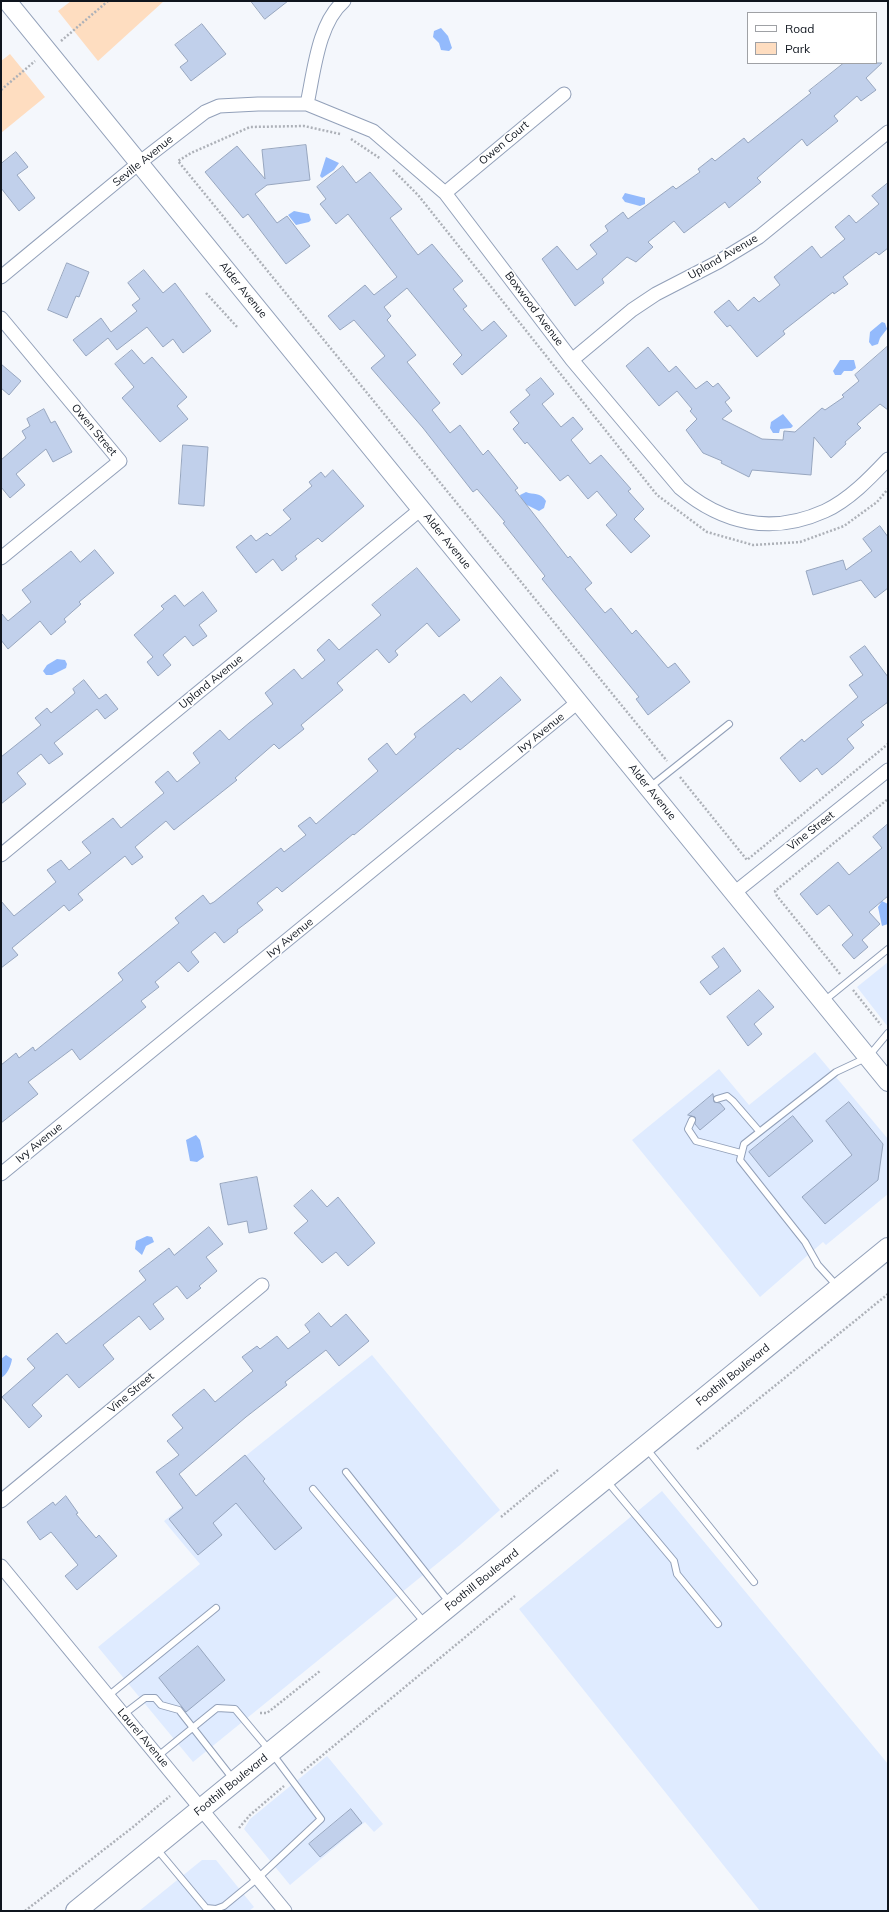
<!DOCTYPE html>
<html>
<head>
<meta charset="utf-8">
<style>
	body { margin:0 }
	#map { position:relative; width:889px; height:1912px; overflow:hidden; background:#f4f7fc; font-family:Mulish,sans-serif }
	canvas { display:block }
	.frame { position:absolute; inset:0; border:2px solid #0f151e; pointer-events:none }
	.legend { position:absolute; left:747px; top:12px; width:130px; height:52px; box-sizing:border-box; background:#fff; border:1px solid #9fa1a5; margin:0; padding:5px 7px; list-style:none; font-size:12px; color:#0f151e }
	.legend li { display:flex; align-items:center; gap:8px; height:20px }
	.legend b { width:20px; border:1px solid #9fa1a5 }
</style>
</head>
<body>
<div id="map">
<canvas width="889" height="1912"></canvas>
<div class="frame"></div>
<ul class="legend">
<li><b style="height:5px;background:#fff"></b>Road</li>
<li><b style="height:11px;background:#feddc0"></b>Park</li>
</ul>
</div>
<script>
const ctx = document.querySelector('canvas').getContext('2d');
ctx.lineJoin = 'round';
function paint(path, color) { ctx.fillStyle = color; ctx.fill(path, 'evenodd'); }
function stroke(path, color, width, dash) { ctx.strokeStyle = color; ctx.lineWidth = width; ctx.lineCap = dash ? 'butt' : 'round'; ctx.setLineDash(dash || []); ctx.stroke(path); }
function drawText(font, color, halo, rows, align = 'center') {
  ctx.font = font + ' Mulish,sans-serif'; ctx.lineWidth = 3.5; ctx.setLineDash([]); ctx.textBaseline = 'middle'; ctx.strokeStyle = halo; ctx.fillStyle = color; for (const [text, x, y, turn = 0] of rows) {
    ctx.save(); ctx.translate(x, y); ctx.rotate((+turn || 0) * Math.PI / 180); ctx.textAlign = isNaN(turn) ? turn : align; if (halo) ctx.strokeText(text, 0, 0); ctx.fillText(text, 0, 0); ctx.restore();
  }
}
const built = new Path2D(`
	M888,962V1027L857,987Z
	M815,1052L888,1139V1194L826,1245L823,1242L760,1297L632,1140L719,1069L749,1105Z
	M372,1355L500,1510L460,1545L193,1762L98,1647L200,1564L164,1521Z
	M662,1491L888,1764L887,1911H760L519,1609Z
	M327,1756L383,1824L374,1832L365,1822L290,1885L244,1829L250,1819Z
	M202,1860H216L254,1907L249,1911H139Z`);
const green = new Path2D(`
	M71,1H164L98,61L58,11Z
	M10,54L45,97L1,133V61Z`);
const water = new Path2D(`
	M441,28L448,36L452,48L449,51L441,50L439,43L433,37L434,31Z
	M326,157L339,163L334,170L322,178L320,176Z
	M625,193L645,198V204L640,206L625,202L622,198Z
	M294,211L309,214L311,220L309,222L296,225L288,215Z
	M882,322L885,323L887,329L880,338L878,344L872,346L869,342L870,332Z
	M840,360H854L856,368L852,371H844L841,375H835L833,371Z
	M783,414L793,426L791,428L780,429L779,433H773L770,428L771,422Z
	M526,492C533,495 541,492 546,501L544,508L539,511L521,502L520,495Z
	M57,659L65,660L67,664L66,668L52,675H46L43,671L47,665Z
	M882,901L888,904V924L882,926L878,907Z
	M196,1135L200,1140L204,1157L197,1162L190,1161L186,1140Z
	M147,1236L152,1237L154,1242L146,1246L142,1255L135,1249L136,1241Z
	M6,1355L12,1359C11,1366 7,1375 1,1378V1359Z`);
const building = new Path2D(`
	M251,1H288L265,19Z
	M202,24L226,54L191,81L180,67L188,61L175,45Z
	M844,63H882L866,78L876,90L861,101L857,96L834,116L838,121L807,146L802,139L757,178L761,182L729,208L725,202L684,233L674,221L648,242L653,247L636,262L627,257L602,279L604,283L575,306L542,259L557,246L577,270L597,254L590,245L608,231L605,226L623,212L628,219L673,186L676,189L700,172L698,169L712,158L715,161L744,138L748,143L811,93L809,91Z
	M306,145L310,180L267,185L255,194L277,223L287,216L310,246L286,264L248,214L243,218L205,172L237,146L265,179L262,150Z
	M16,152L28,167L17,175L35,198L19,211L1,188V164Z
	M343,166L356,183L370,172L402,209L390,218L418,255L432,244L463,281L453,289L467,306L463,309L482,331L494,321L507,336L462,375L453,364L462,355L407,288L384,307L391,316L387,320L416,355L407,362L440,403L432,410L450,433L460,425L483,455L488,450L518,488L515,490L568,558L570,556L592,583L585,589L605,613L611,608L632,634L636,630L668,668L675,663L690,682L648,715L636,699L639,697L542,579L545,576L503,523L505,522L477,489L473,492L423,428L371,368L385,356L354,320L340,330L328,316L365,285L374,295L397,277L348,214L336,224L320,204L326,199L317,187Z
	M888,183V248L879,255L876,252L843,277L848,284L834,294L833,292L783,331L785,334L757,357L730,325L727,327L714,312L729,300L738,311L754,297L759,302L780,285L774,277L812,246L821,258L845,239L835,227L849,215L856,223L879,204L872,196Z
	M67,263L89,272L79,297L76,296L67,318L48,310Z
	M144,270L163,293L175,283L211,331L183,353L173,339L163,347L147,327L117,350L108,338L86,356L73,340L101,318L111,332L137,311L132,305L140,299L128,283Z
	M888,346V410L880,404L857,424L861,428L845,442L846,444L831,458L814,437L811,475L752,470L749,477L721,463L722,461L703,453L686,430L697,419L690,411L692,409L677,391L659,406L626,366L648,347L669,372L676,366L696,389L707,381L713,387L718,383L730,398L725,402L732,411L722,419L762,439L783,440L784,431L795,432L822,408L825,410L844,397L842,395L859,381L855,375Z
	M132,350L144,364L152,357L187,397L177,406L188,419L160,442L122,398L134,387L115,364Z
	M1,364L21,381L9,395L1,388Z
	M541,378L554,394L542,404L561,427L573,417L583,429L571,440L590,464L601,455L631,489L628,491L644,509L634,519L650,536L631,553L606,525L617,515L597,491L588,499L568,475L560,481L527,442L525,444L513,429L519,423L510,412L530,395L526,390Z
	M44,409L51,423L55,421L72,452L53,462L46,449L16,474L25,485L10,498L1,487V460L26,438L22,431L30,426L27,419Z
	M183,445L208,447L204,506L179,504Z
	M333,470L364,506L322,542L318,538L295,556L297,559L282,571L273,559L256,573L236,547L251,535L256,541L267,533L270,536L291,519L283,510L312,486L309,482L321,472L325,477Z
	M880,526L888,537V588L875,598L861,580L813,595L806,571L843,560L846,570L872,551L863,539Z
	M95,550L114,573L79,602L81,604L64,619L66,622L51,635L40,621L8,649L1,640V613L8,621L31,602L22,590L71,551L80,562Z
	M417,568L460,620L439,637L427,623L395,651L398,655L389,663L377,649L337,683L343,690L301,725L304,729L279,749L274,744L235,778L237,780L174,830L166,821L135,847L143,857L132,865L125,856L78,894L83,900L69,911L64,905L12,948L18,955L1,968V901L14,916L56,882L47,870L61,860L69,870L91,853L82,842L113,818L121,828L164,793L155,782L168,771L177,782L200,763L193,753L220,730L229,740L249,723L273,704L265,693L294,669L302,679L325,660L317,650L329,639L339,650L381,615L372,605Z
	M203,592L217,611L199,625L207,636L193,646L185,636L163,655L171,665L158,676L147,662L153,657L134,635L164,609L161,606L175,595L184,606Z
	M865,646L888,677V702L861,722L864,725L847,739L854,748L837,763L822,775L817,768L800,782L780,758L802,739L804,742L858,697L849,685L863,675L850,657Z
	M501,677L521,700L460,750L458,748L354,835L353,834L282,892L277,887L257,903L263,910L237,930L238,932L224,943L215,932L191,952L199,962L188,972L179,962L155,982L159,987L141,1001L146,1007L80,1060L72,1049L28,1082L38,1094L1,1123V1065L16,1053L19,1058L33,1047L35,1051L123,980L118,973L179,923L175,918L203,895L210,904L214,902L281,848L284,852L306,835L298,826L310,817L316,824L378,771L368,759L387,743L396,755L416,737L414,734L464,694L471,702Z
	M84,680L99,699L106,694L118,709L105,719L97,709L54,743L63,754L49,764L41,754L17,773L26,784L1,804V757L41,725L35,718L47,708L51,713L75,693L73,689Z
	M888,824V896L869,912L880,924L862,940L868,947L854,959L842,945L853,935L829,905L817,915L800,894L838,862L849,875L882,848L873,837Z
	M724,948L741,971L710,995L700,982L719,967L712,957Z
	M759,990L774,1007L754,1024L762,1034L748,1046L727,1017Z
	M713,1094L714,1102L720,1103L725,1109L700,1130L695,1124V1117L688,1115Z
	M849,1102L883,1144L878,1180L825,1224L802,1197L852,1155L826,1121Z
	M793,1116L813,1141L769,1177L749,1152Z
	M257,1177L267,1229L249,1233L247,1221L228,1225L220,1184Z
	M312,1190L327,1207L338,1197L375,1243L348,1266L336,1252L322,1263L294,1233L308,1221L294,1206Z
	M209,1227L223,1244L206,1257L217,1271L199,1286L201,1288L187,1299L177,1286L153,1304L164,1319L150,1330L139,1316L103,1345L114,1359L79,1388L67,1374L32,1405L42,1416L29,1428L2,1397L35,1368L27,1359L57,1333L66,1344L146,1280L139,1271L169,1248L174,1255Z
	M319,1313L331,1327L346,1314L369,1341L339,1366L326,1350L285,1382L287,1385L246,1417L179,1474L196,1496L245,1455L265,1479L263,1481L302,1528L275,1550L236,1503L213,1523L222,1535L198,1555L169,1519L183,1508L156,1472L179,1455L167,1441L183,1428L172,1415L204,1389L215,1402L253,1371L242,1357L257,1346L260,1349L277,1336L288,1349L310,1332L305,1325Z
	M66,1496L78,1513L76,1514L96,1538L99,1535L117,1556L77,1590L65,1576L78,1565L51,1532L40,1540L27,1522L53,1502L55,1505Z
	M198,1646L225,1680L186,1712L159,1678Z
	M351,1809L362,1823L320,1857L309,1844Z`);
const path = new Path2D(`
	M61,41L108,1
	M1,90L35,61
	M340,134L304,126L250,127L191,153L178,161L667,761
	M351,139L381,159
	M393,170L418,195L657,495L707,532L753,545L800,542L844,526L877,502L888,489
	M206,293L238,328
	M680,777L747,860L888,744
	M840,974L777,896L775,891L888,799
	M853,990L881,1025
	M697,1449L888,1294
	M501,1517L558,1470
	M260,1713H267L320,1671
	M301,1773L515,1596
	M239,1828L250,1815L284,1786
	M25,1911L133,1827L170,1796`);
const service = new Path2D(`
	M650,787L729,724
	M824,1001L888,949
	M717,1099L727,1096L733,1101L759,1131
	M692,1120L688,1129L696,1141L741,1153
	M837,1286L818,1265L805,1242L740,1160L744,1144L836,1072L868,1057L888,1033
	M646,1448L754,1582
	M346,1472L449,1602
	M606,1480L674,1561L677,1574L718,1624
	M313,1489L424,1622
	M108,1696L216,1608
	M124,1714L145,1698H155L161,1705L179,1710L233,1779
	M156,1848L206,1908L216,1909L224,1906L258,1878L321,1819L271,1752L235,1709L217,1708L158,1756`);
const minor = new Path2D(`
	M307,104C314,72 318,23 344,1
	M445,193L564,94
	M1,277L139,163L205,112L219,106L258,104H307L373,131L445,193L572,360L680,488C723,524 772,535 825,511C849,500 870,478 888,459
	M1,318L120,461L1,558
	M572,360L632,310L656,294L718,262L759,237L888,132
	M1,855L421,509
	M734,893L888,770
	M1,1174L578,702
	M1,1501L262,1285
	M1,1566L285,1911`);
const secondary = new Path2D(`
	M7,1L888,1082`);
const primary = new Path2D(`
	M76,1911L888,1248`);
const streetNames = [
	["Owen Court",504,143,-40],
	["Seville Avenue",143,161,-39],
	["Upland Avenue",723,257,-30],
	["Alder Avenue",243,290,51],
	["Boxwood Avenue",534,309,53],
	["Owen Street",94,430,50],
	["Alder Avenue",447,541,51],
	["Upland Avenue",211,682,-39],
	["Ivy Avenue",541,733,-39],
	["Alder Avenue",652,792,51],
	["Vine Street",811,831,-38],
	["Ivy Avenue",290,938,-39],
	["Ivy Avenue",39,1143,-39],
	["Foothill Boulevard",733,1375,-39],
	["Vine Street",131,1393,-40],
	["Foothill Boulevard",482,1580,-39],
	["Laurel Avenue",143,1738,50],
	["Foothill Boulevard",231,1785,-39]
];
paint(built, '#dfebff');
paint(green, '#feddc0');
paint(water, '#93bafc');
paint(building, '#c1d0eb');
stroke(building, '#97a6bf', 1);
stroke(service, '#92a0b9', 8);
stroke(minor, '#92a0b9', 15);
stroke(secondary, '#92a0b9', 20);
stroke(primary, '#92a0b9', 22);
stroke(path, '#adb1b8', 2.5, [2, 2]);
stroke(service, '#fff', 6);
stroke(minor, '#fff', 13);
stroke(secondary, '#fff', 18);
stroke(primary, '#fff', 20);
drawText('11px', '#0f151e', '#fff', streetNames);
</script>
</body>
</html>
